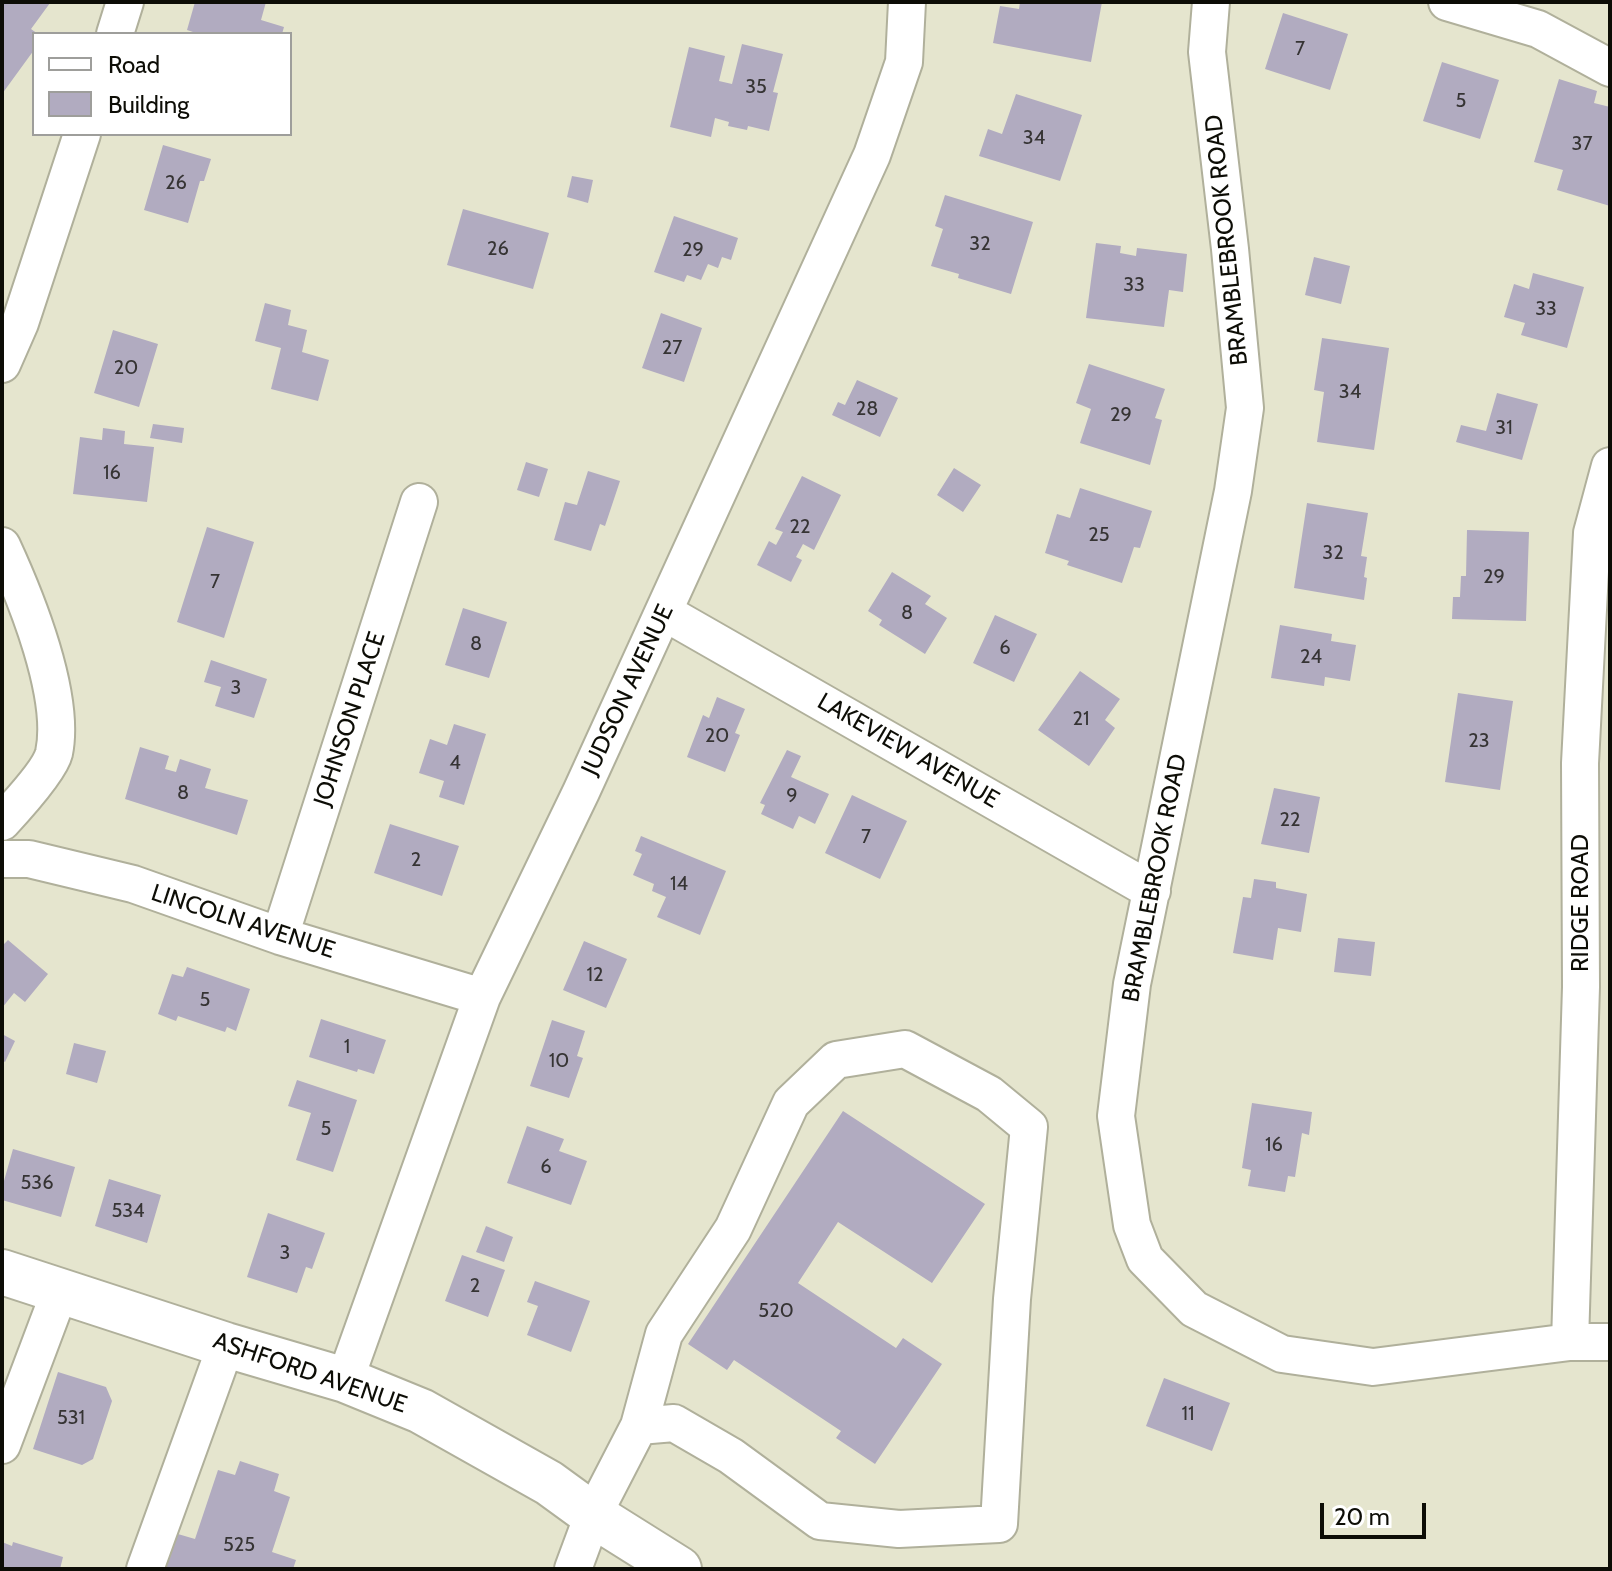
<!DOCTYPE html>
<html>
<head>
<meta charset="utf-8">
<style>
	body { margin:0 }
	#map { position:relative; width:1612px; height:1571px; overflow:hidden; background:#e5e5ce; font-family:Cabin,sans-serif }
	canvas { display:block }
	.frame { position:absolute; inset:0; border:4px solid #0d0d06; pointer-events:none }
	.legend { position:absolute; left:32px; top:32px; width:260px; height:104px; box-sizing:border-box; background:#fff; border:2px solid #9e9e9b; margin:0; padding:10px 14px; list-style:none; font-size:24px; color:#0d0d06 }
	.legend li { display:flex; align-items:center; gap:16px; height:40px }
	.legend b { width:40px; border:2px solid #9e9e9b }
	.scale { position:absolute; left:1320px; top:1503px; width:106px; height:36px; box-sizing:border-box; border:4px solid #0d0d06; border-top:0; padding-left:10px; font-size:24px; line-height:28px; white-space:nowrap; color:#0d0d06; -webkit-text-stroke:6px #fff; paint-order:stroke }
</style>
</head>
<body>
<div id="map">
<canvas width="1612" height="1571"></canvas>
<div class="frame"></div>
<ul class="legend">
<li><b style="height:10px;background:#fff"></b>Road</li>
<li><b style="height:22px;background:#b1abc0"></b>Building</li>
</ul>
<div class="scale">20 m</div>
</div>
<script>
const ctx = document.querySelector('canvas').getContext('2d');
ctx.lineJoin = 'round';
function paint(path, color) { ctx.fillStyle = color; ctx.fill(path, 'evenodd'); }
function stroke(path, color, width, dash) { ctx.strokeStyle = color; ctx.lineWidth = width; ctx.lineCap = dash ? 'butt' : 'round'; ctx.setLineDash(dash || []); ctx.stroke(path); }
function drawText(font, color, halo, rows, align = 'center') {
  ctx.font = font + ' Cabin,sans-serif'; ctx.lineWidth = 6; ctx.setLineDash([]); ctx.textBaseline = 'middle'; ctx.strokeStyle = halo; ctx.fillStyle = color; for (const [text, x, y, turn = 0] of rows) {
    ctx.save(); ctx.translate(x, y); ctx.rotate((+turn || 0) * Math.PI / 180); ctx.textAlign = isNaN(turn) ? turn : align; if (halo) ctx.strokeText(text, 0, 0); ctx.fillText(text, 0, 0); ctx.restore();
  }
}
const building = new Path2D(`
	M2,2L50,3L31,29L38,34H34V50L2,94Z
	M195,2H266L261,20L284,27L282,34H199L187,30Z
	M1020,2H1102L1091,62L993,43L1000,6L1019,9Z
	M1283,13L1348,34L1330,90L1265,69Z
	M742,44L783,54L773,92L778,93L769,131L748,126L747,130L728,126L729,122L715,118L711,137L670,127L689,47L725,56L719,81L732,84Z
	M1442,62L1499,80L1480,139L1423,121Z
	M1559,79L1597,91L1594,103L1610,107V206L1557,190L1563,170L1534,162Z
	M1016,94L1082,115L1060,181L979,156L988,129L1002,134Z
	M163,145L211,159L204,181H200L188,223L144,210Z
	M572,176L593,180L588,203L567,197Z
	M945,195L1033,222L1011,294L958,278L959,274L931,266L943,229L935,226Z
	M463,209L549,233L533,289L447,265Z
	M674,216L738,238L731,260L722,257L718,268L708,264L701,280L687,275L684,282L654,272Z
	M1096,243L1121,246L1120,253L1136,256L1137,248L1187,254L1183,292L1169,290L1164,327L1086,318Z
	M1314,257L1350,266L1341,304L1305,295Z
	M1533,273L1584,287L1567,348L1521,335L1525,323L1504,317L1514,284L1529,289Z
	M265,303L291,310L288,325L307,330L302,352L329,360L318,401L271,389L281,348L255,341Z
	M661,313L702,328L684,382L642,368Z
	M113,330L158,344L139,407L94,393Z
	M1322,338L1389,348L1374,450L1317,442L1324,392L1314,390Z
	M1089,364L1165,389L1155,418L1162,420L1150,465L1080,443L1091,409L1076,403Z
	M857,380L898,398L880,437L832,415L838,402L845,405Z
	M1497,393L1538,404L1522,460L1456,442L1461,425L1486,431Z
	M153,424L184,428L182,443L150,438Z
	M103,428L125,431L124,444L154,447L147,502L73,494L80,437L102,440Z
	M526,462L548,469L539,497L517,490Z
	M954,468L981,485L963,512L937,495Z
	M588,471L620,481L605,526L600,524L591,551L554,540L565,502L577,505Z
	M802,476L841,495L814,550L803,544L796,557L802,560L791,582L757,565L769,541L776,545L783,532L775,529Z
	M1080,488L1152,511L1140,548L1134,547L1122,583L1067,565L1069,561L1045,553L1057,514L1070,518Z
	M1307,503L1368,513L1361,556L1367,557L1364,577L1367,578L1364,600L1294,588Z
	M207,527L254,542L224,638L177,622Z
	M1467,530L1529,532L1526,621L1452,619L1453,597H1460L1461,576H1466Z
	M892,572L931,596L925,604L947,618L925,654L879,625L882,620L868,611Z
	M463,608L507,622L489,678L445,665Z
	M995,615L1037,634L1014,682L973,663Z
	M1280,625L1332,634L1331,641L1356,645L1350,681L1325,677L1324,686L1271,678Z
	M211,660L267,679L254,718L215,706L221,687L204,682Z
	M1080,671L1120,699L1105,720L1115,728L1089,766L1038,730Z
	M1458,693L1513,701L1500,790L1445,782Z
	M717,697L745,709L735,733L740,735L725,772L687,757L703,715L709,718Z
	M454,724L486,734L464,805L439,797L444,781L419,773L430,739L447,745Z
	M140,747L169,756L165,769L176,772L180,759L211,769L205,788L248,800L237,835L125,799Z
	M787,750L801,756L791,777L829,794L815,824L799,816L793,829L761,814L765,805L760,803Z
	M1274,788L1320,797L1309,853L1261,844Z
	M852,795L907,821L880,879L825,853Z
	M390,824L459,846L442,896L374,873Z
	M641,836L726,871L700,935L657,917L666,897L652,891L654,884L633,875L642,854L635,851Z
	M1254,879L1276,882V888L1307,894L1301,932L1278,928L1273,960L1233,953L1243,897L1251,898Z
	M1338,938L1375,942L1371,976L1334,972Z
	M8,940L48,974L25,1002L14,993L2,1008V946Z
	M584,941L627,959L606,1008L563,990Z
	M187,967L250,989L236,1031L227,1027L225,1032L178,1016L176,1021L158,1014L172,974L183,977Z
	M321,1019L386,1040L374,1074L358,1069L357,1072L309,1057Z
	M552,1020L585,1031L577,1056L583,1058L569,1098L530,1086Z
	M2,1034L15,1041L5,1062L2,1060Z
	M74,1043L106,1051L97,1083L66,1074Z
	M297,1080L357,1100L333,1172L296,1160L311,1113L288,1106Z
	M1252,1103L1312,1112L1309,1135L1302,1133L1295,1177L1288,1176L1285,1192L1248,1186L1251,1170L1242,1168Z
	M843,1111L985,1204L932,1283L838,1222L798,1283L896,1348L903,1338L942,1364L875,1464L836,1438L841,1431L734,1360L727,1370L688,1344Z
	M527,1126L564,1139L559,1151L587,1161L571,1205L507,1183Z
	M13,1149L75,1167L61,1217L2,1200V1188Z
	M109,1179L161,1195L147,1243L95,1226Z
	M268,1213L325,1233L312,1269L306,1267L297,1293L247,1277Z
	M486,1226L513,1237L504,1262L476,1252Z
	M462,1255L505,1270L488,1317L445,1301Z
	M535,1281L590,1301L571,1352L527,1335L538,1306L527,1302Z
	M58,1372L106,1387L112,1401L93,1459L82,1465L33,1449Z
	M1164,1378L1230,1403L1212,1451L1146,1426Z
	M240,1461L279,1474L274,1491L290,1497L272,1552L296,1560L293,1569H158L171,1532L195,1539L218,1470L235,1475Z
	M2,1542L12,1546L13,1542L63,1557L60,1569H2Z`);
const minor = new Path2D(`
	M1211,2L1207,52L1230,249L1245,408L1233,491L1132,984L1116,1116L1132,1225L1145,1259L1194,1309L1282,1354L1373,1367L1570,1342H1610
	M1447,2L1538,29L1610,68
	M115,34L125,2
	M2,364L20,323L82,134
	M2,546C26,598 66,696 54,753C50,770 15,808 2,822
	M664,612L1152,891
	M2,859H29L133,884L280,936L482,997
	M280,936L419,502
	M1570,1342L1581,987L1580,763L1592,533L1610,466
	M345,1380L482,997L581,792L872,155L904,62L907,2
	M2,1445L60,1291
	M145,1569L226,1345
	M573,1569L593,1515L639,1426L664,1334L733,1229L791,1103L836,1060L905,1049L989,1094L1029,1127L1012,1299L999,1524L899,1529L820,1521L731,1456L674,1423L639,1426`);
const major = new Path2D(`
	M2,1272L226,1345L345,1380L421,1411L549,1483L593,1515L679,1569`);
const numberNames = [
	["7",1300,49],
	["35",756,87],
	["5",1461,101],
	["34",1034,138],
	["37",1582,144],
	["26",176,183],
	["32",980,244],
	["26",498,249],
	["29",693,250],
	["33",1134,285],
	["33",1546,309],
	["27",672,348],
	["20",126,368],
	["34",1350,392],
	["28",867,409],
	["29",1121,415],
	["31",1504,428],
	["16",112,473],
	["22",800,527],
	["25",1099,535],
	["32",1333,553],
	["29",1494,577],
	["7",215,582],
	["8",907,613],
	["8",476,644],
	["6",1005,648],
	["24",1311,657],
	["3",236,688],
	["21",1081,719],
	["20",717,736],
	["23",1479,741],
	["4",455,763],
	["8",183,793],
	["9",792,796],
	["22",1290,820],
	["7",866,837],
	["2",416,860],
	["14",679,884],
	["12",595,975],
	["5",205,1000],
	["1",347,1047],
	["10",559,1061],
	["5",326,1129],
	["16",1274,1145],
	["6",546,1167],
	["536",37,1183],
	["534",128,1211],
	["3",285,1253],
	["2",475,1286],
	["520",776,1311],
	["11",1188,1414],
	["531",71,1418],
	["525",239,1545]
];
const streetNames = [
	["BRAMBLEBROOK ROAD",1227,240,-96],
	["JUDSON AVENUE",628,690,-65],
	["JOHNSON PLACE",350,719,-72],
	["LAKEVIEW AVENUE",908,751,30],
	["BRAMBLEBROOK ROAD",1155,878,-79],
	["RIDGE ROAD",1581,903,-90],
	["LINCOLN AVENUE",243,922,18],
	["ASHFORD AVENUE",310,1373,19]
];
paint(building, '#b1abc0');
stroke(minor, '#b0b09b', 40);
stroke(major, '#b0b09b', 48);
stroke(minor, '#fff', 36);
stroke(major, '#fff', 44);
drawText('20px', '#363434', null, numberNames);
drawText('24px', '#0d0d06', '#fff', streetNames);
</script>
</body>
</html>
